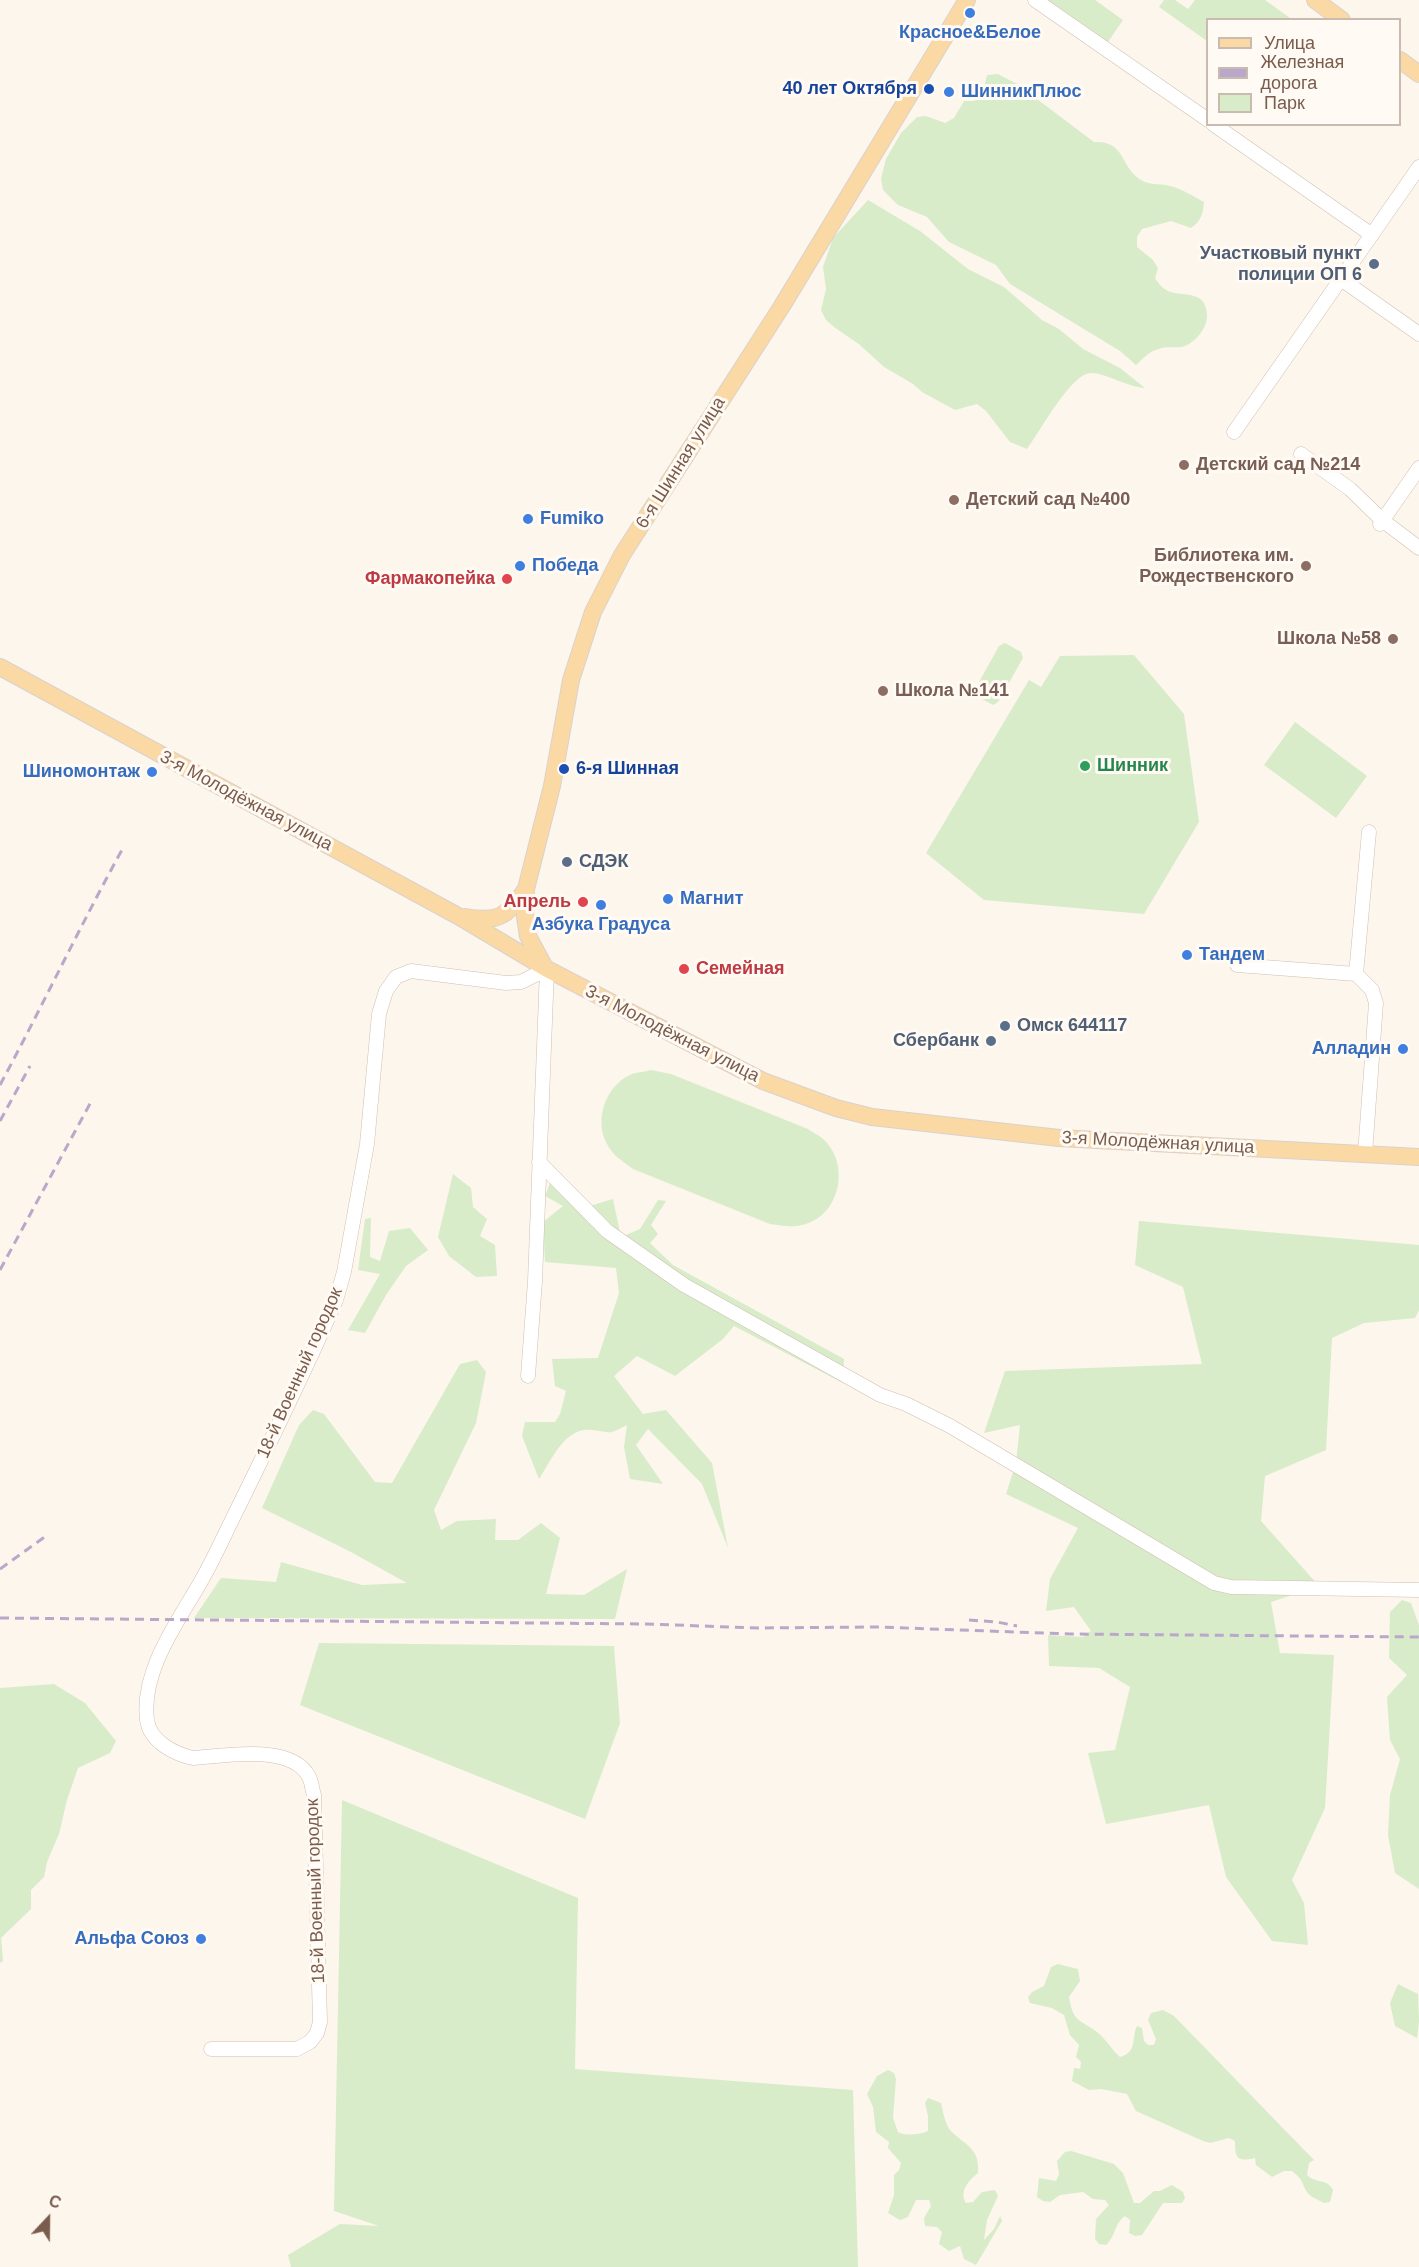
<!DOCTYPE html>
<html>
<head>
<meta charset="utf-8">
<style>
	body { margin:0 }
	#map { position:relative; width:1419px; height:2267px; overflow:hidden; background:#fdf6ec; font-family:Arial,sans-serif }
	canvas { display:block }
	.legend { position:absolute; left:1206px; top:18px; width:195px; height:108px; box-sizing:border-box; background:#fffaf3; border:2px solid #cabbb1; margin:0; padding:8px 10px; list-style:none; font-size:18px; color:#7a5c4d }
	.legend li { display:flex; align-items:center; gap:12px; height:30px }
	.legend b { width:30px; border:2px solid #cabbb1 }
	.north { position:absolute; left:18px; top:2189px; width:60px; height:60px; -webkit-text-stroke:4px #fffaf3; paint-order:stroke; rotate:22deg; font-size:16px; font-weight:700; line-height:24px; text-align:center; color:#7a5c4d }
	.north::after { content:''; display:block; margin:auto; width:21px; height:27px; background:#7a5c4d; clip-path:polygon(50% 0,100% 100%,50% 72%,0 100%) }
</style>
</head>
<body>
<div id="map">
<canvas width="1419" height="2267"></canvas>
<ul class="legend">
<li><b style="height:8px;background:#fbd9a5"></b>Улица</li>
<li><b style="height:8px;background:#b9a8c9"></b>Железная дорога</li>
<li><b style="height:16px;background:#d8ecc9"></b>Парк</li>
</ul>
<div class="north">С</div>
</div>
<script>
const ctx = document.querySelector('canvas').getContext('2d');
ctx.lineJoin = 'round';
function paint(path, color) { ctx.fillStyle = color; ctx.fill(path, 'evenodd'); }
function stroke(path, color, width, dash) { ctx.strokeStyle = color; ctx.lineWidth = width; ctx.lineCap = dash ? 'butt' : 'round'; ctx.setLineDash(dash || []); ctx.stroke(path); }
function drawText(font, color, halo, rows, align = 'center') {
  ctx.font = font + ' Arial,sans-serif'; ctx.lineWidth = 6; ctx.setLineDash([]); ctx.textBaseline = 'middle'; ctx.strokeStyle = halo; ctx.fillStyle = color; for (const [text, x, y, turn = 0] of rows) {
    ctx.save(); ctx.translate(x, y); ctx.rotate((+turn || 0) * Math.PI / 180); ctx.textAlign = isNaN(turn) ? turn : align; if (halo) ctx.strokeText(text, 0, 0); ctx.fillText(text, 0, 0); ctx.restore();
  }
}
const green = new Path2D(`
	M1040,0H1095L1123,20L1106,45Z
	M1164,0H1175L1188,9L1195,0H1265L1290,18L1289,20H1208L1207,41L1159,7Z
	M998,74L1017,84L1094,142C1124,140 1120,164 1138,178C1148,186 1159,183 1170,186C1182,189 1193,196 1204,202C1203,214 1201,221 1191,228L1171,221L1142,229L1137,237V247L1153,260L1158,268L1155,278C1158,283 1162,288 1168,291C1182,297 1206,289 1207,315C1208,328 1194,344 1182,347C1175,348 1166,346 1159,349C1149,351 1143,359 1136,365L1120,351L1010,284L996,265L949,242L927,217L898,205L883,190L881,179L886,159L901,133L917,117L926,116L945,123L954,118L964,101H974L982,96L987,75Z
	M868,200L920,231L968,269L1004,287L1042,320L1059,329L1083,349L1120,368L1145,388C1127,387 1106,373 1091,373C1071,373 1040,432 1027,449L1010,442L986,411L977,404L955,410L922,392L913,384L884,367L860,345L834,327L826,320L821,310L826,289L823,267L833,238Z
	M1005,643L1021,652L1023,658L998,702L993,705L977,696L974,691L999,646Z
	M1134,655L1184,714L1199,822L1144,914L984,900L926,853L1029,680L1041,687L1060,656Z
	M1295,722L1367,776L1336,818L1264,765Z
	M651,1070L671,1074L808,1129C813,1133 819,1135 823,1139C850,1163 841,1213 806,1224C793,1228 783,1226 770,1224L633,1169C622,1161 612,1155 606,1142C594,1118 607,1084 632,1074C638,1072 645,1072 651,1070Z
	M555,1170L583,1208L613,1199L621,1237L640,1229L658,1200L666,1201L651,1225L658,1234L650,1243L673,1265L844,1359L843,1383L734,1326L723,1339L675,1376L637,1356L614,1376L643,1414L666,1410L712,1463L728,1548L702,1484L648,1429L636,1445L663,1484L630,1479L624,1447L627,1425C606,1436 613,1432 592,1430C564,1427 552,1460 539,1479L522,1436L525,1422H555L560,1414L566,1391L555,1386L552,1359L598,1358L619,1293L616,1268L545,1262L543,1222L563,1206L545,1196Z
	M453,1174L471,1188L473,1207L487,1219L480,1236L495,1245L497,1276L476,1277L449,1256L438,1237Z
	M371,1218L370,1257L380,1261L389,1231L410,1228L428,1250L406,1266L386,1295L365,1333L348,1330L380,1274L358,1270L365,1219Z
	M1139,1221L1419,1245V1310L1415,1318L1364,1323L1332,1338L1326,1450L1265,1476L1261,1521L1319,1586L1271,1602L1280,1653L1334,1655L1325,1808L1292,1880L1304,1903L1308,1945L1272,1941L1226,1877L1209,1805L1106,1824L1088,1753L1115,1750L1130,1687L1099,1668L1049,1666L1048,1635L1083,1637L1091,1631L1074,1607L1046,1611L1050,1579L1078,1528L1006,1494L1016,1463L1020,1425L984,1433L1005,1371L1202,1364L1183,1287L1135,1265Z
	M477,1360L486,1372L476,1423L434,1510L441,1530L457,1521L496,1519L495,1540H518L541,1523L560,1538L546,1594L584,1595L627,1569L615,1619L194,1618L221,1578L276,1582L281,1562L362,1585L407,1583L349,1551L262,1508L299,1425L313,1410L324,1414L375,1482L392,1483L460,1364Z
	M1402,1600L1411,1603L1419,1625V1889L1395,1873L1388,1835L1390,1795L1400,1759L1390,1740L1387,1697L1407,1675L1389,1658L1390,1612Z
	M319,1643L614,1646L620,1723L585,1819L300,1705Z
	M54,1684L85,1703L116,1741L110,1753L78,1768L67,1800L59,1834L47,1862L44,1877L31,1890V1909L1,1938L3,1961L0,1963V1688Z
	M342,1800L578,1898L575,2069L853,2090L858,2267H291L288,2255L340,2224L379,2226L334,2211Z
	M1058,1964L1078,1969L1080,1981L1069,1997C1073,2023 1080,2019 1097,2032C1106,2039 1112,2050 1120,2057C1138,2052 1131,2038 1137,2026L1142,2028L1144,2041L1148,2045H1154L1156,2039L1148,2020L1151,2013L1163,2010L1174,2016L1314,2160L1309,2163L1307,2175C1316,2184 1327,2178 1333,2190L1330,2202L1324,2203C1319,2200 1310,2197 1307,2192C1300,2180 1304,2181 1292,2171H1284L1272,2177L1256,2165L1255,2158C1237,2162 1235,2159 1235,2141L1229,2138L1210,2143L1203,2141L1136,2111L1127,2094L1101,2089L1089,2090L1072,2081L1074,2068L1080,2069L1081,2062L1076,2057L1079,2045L1070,2035L1064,2015L1052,2008L1030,2003L1028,1997L1032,1992L1044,1986L1051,1967Z
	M1398,1984L1418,1994L1419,2021L1417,2038L1395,2026L1390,2003Z
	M888,2070L894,2073L896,2079L893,2118L898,2132C905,2136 920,2135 928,2131V2116L925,2103L928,2098L941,2103C943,2111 945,2125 951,2131C966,2146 980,2148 978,2173C968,2181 959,2192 966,2203L973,2202L982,2192L995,2190L998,2196L987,2220L984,2240L994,2229L1000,2216L1002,2221L976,2265L964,2259L960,2246L949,2251L939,2244L942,2232L937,2227L925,2226L924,2218L931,2206L929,2200H916L908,2217L900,2220L888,2213L894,2195V2175L899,2170L901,2163L888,2148L889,2142L876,2132L873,2107L867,2094L877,2076Z
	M1071,2151L1114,2164L1123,2173L1134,2203H1140L1154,2191H1160L1172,2185L1183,2192L1185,2198L1182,2203H1163L1142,2235L1135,2236L1129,2233L1130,2220L1125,2216C1115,2222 1115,2237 1106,2245L1099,2244L1095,2239L1096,2219L1109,2205L1105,2200L1093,2199L1083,2192L1060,2195L1050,2202L1043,2201L1037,2197L1039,2178L1056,2181L1059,2174L1057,2161L1065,2152Z`);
const minor = new Path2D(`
	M1035,0L1208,120
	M1213,124L1372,235
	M1341,279L1419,334
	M1234,432L1419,167
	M1301,454L1350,489L1382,520L1419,548
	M1380,524L1419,468
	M1237,965L1356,974L1372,990L1376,1003L1365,1154
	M1356,974L1369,832
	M539,1162L607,1231L684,1285L880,1395L906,1404L950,1426L1214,1583L1231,1587L1419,1590
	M528,1376L535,1281L547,969
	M211,2049H297L310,2042L317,2033L320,2022L314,1795C312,1790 312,1782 309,1777C292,1743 225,1756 193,1758C175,1754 150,1742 147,1720C141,1671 177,1623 200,1583C211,1564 220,1545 229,1526C266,1451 303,1376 336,1300L344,1272L367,1144L379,1014L386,991L396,977L411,971L506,983L521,982L547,969`);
const major = new Path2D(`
	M1315,0L1342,20
	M1400,60L1419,74
	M0,667L458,916L547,969L763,1081L836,1108L872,1117L1059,1138L1419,1157
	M465,917C500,923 506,916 526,889
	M543,964L528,936L525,917L526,889L552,786L571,680L593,612L622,555L782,306L967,0`);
const rail = new Path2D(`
	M0,1085C42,1007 80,926 123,848
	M0,1121L30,1066
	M0,1270L92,1100
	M0,1569L46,1536
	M0,1618L645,1624L759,1628L878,1627L1070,1634L1419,1637
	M969,1620L997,1622L1017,1626`);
const markers = [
	[970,13,6,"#3f7fe0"],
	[929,89,6,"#1a4fb4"],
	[949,92,6,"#3f7fe0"],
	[1374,264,6,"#5c6f8a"],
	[1184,465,6,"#8d6e63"],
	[954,500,6,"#8d6e63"],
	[528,519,6,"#3f7fe0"],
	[520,566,6,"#3f7fe0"],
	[1306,566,6,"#8d6e63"],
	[507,579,6,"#e0444e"],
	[1393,639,6,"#8d6e63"],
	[883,691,6,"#8d6e63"],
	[1085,766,6,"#2e9e5b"],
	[564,769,6,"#1a4fb4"],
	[152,772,6,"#3f7fe0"],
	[567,862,6,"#5c6f8a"],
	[668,899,6,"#3f7fe0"],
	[583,902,6,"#e0444e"],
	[601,905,6,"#3f7fe0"],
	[1187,955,6,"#3f7fe0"],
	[684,969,6,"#e0444e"],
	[1005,1026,6,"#5c6f8a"],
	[991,1041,6,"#5c6f8a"],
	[1403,1049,6,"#3f7fe0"],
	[201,1939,6,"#3f7fe0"]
];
const shopNames = [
	["Красное&Белое",970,33,"center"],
	["ШинникПлюс",961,92],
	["Fumiko",540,519],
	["Победа",532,566],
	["Шиномонтаж",140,772,"right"],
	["Магнит",680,899],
	["Азбука Градуса",601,925,"center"],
	["Тандем",1199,955],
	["Алладин",1391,1049,"right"],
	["Альфа Союз",189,1939,"right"]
];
const transitNames = [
	["40 лет Октября",917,89],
	["6-я Шинная",576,769,"left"]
];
const serviceNames = [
	["Участковый пункт",1362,254],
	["полиции ОП 6",1362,275],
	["СДЭК",579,862,"left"],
	["Омск 644117",1017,1026,"left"],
	["Сбербанк",979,1041]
];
const streetNames = [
	["6-я Шинная улица",681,463,-58],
	["3-я Молодёжная улица",246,801,28],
	["3-я Молодёжная улица",672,1034,27],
	["3-я Молодёжная улица",1158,1143,3],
	["18-й Военный городок",300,1373,-66],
	["18-й Военный городок",316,1891,-92]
];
const educationNames = [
	["Детский сад №214",1196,465],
	["Детский сад №400",966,500],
	["Библиотека им.",1294,556,"right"],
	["Рождественского",1294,577,"right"],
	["Школа №58",1381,639,"right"],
	["Школа №141",895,691]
];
const healthNames = [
	["Фармакопейка",495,579],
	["Апрель",571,902],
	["Семейная",696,969,"left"]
];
const leisureNames = [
	["Шинник",1097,766]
];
paint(green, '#d8ecc9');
stroke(minor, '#d1beb0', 15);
stroke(major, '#dad1cd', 18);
stroke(minor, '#fff', 14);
stroke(major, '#fbd9a5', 16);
stroke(rail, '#b9a8c9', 3, [9, 6]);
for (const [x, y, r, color] of markers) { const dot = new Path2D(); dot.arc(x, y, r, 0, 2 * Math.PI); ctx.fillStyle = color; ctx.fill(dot); stroke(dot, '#fffaf3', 2); }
drawText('bold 18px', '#366cbe', '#fffaf3', shopNames, 'left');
drawText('bold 18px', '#164399', '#fffaf3', transitNames, 'right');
drawText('bold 18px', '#4e5e75', '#fffaf3', serviceNames, 'right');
drawText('18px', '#7a5c4d', '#fffaf3', streetNames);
drawText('bold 18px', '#785e54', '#fffaf3', educationNames, 'left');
drawText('bold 18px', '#be3a42', '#fffaf3', healthNames, 'right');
drawText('bold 18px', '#27864d', '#fffaf3', leisureNames, 'left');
</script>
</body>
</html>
